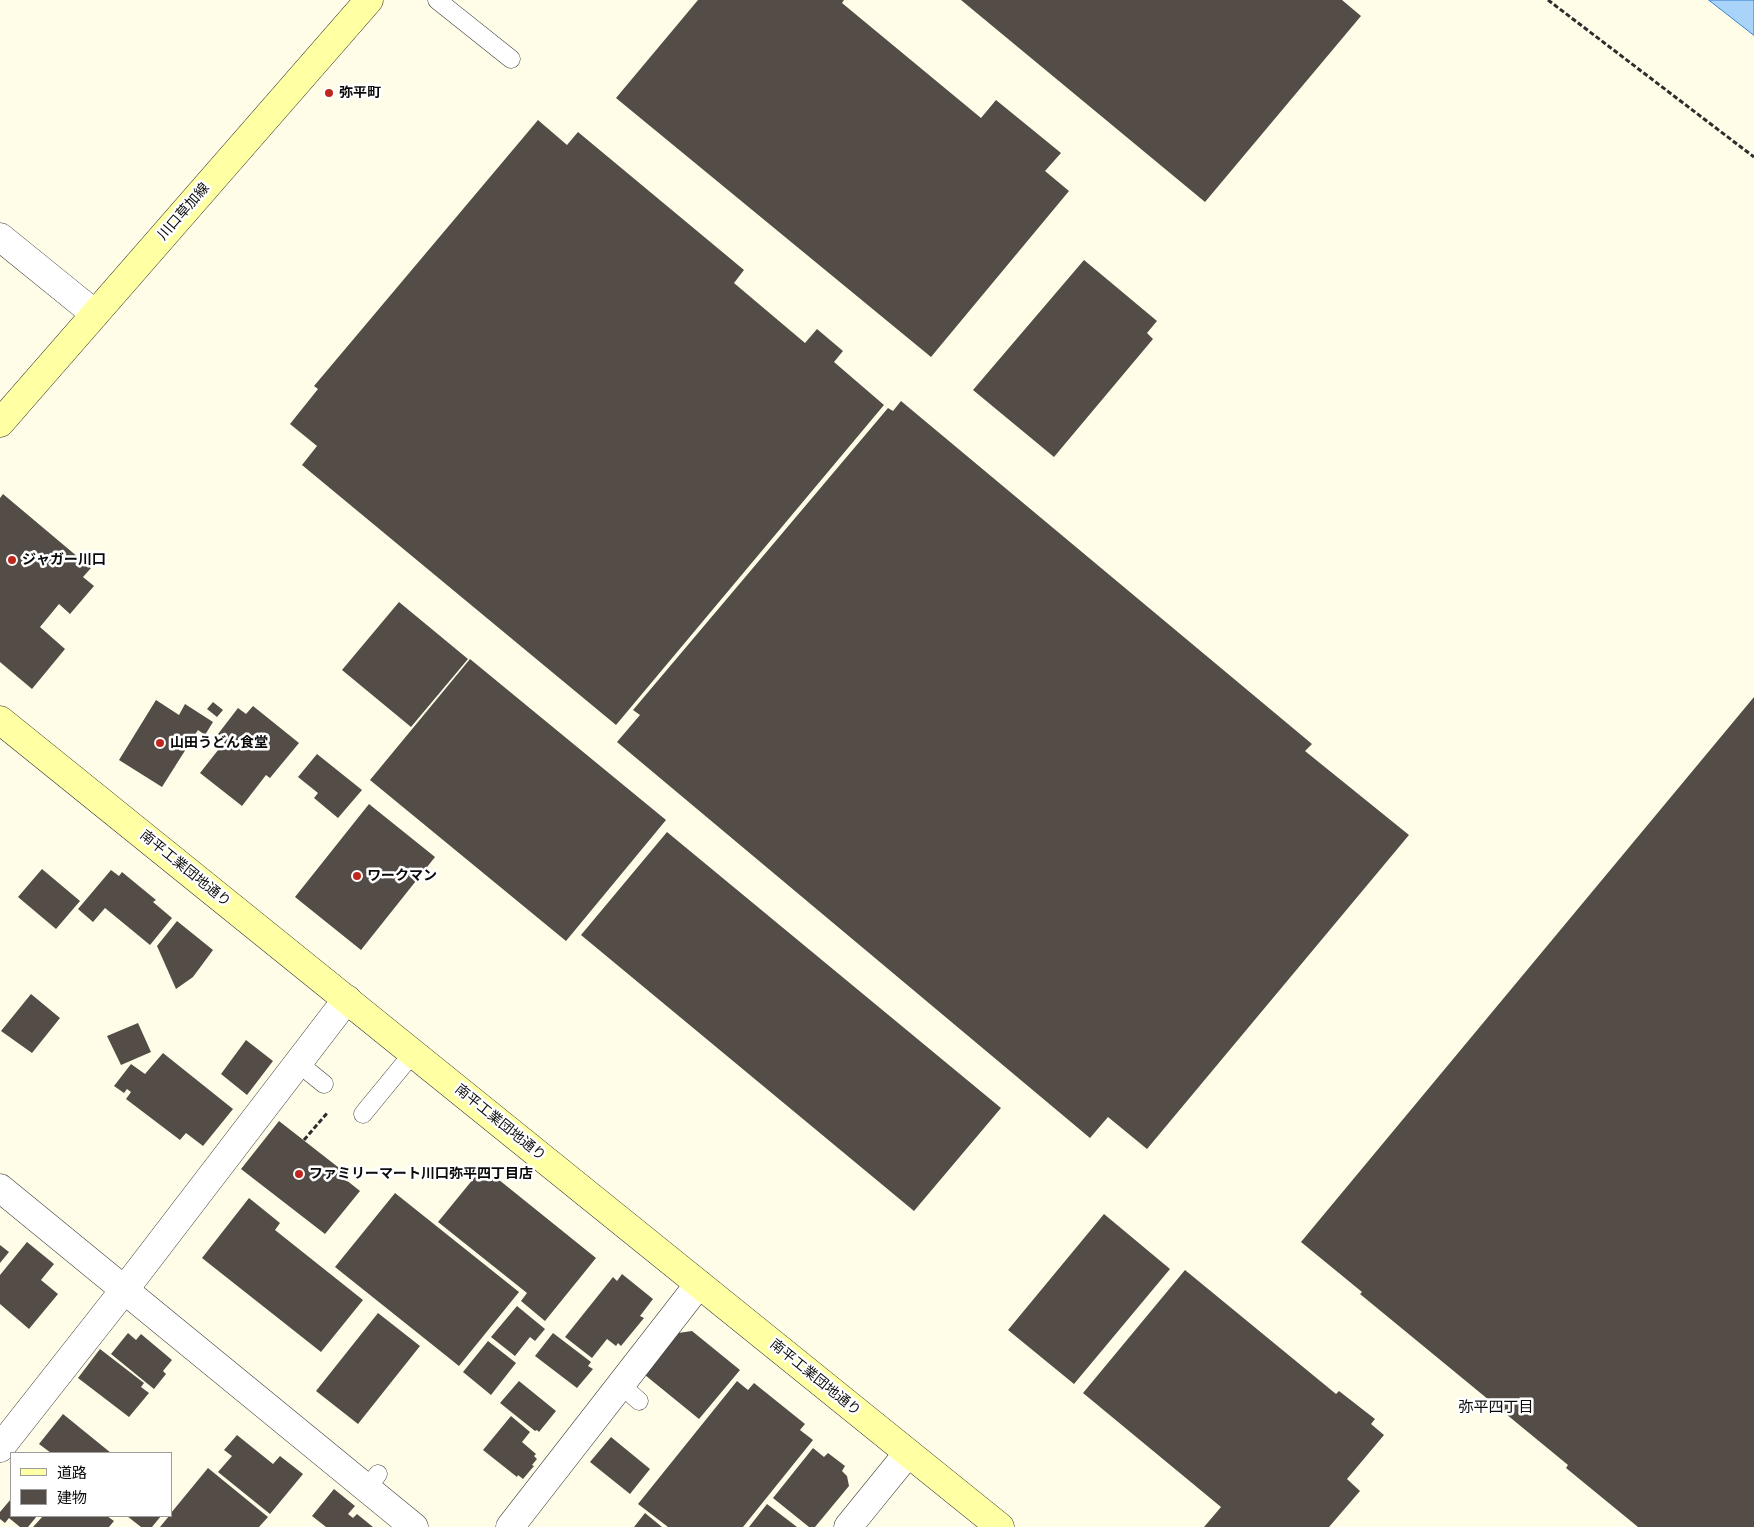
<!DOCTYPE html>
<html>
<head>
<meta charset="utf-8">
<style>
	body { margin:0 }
	#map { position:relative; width:1754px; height:1527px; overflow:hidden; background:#fffde8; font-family:"Times New Roman","Noto Sans JP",serif }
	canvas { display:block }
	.legend { position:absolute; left:10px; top:1452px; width:162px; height:65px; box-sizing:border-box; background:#fff; border:1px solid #9d9d9d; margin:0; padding:6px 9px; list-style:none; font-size:15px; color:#0b0b0b }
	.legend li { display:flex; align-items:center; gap:10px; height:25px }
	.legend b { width:25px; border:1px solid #9d9d9d }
</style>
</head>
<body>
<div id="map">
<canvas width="1754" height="1527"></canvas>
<ul class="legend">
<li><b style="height:6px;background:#ffffa3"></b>道路</li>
<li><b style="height:14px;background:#544d47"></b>建物</li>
</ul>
</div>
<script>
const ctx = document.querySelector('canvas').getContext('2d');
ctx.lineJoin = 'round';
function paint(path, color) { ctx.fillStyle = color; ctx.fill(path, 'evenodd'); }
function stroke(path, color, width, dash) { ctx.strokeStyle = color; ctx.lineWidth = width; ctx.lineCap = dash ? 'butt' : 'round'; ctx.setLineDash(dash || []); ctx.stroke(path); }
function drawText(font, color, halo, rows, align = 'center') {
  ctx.font = font + ' "Times New Roman","Noto Sans JP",serif'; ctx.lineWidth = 5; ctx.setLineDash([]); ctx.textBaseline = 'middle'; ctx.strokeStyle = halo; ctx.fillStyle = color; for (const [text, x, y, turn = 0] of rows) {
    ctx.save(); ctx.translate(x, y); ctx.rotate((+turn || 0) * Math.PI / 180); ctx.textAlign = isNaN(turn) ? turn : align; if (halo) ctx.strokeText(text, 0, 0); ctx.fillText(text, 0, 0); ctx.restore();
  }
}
const water = new Path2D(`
	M1709,0H1754V35Z`);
const building = new Path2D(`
	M698,0H844L842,3L981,118L996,100L1061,153L1045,171L1069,191L931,357L616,98Z
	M961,0H1342L1361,16L1205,202Z
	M538,120L567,145L578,132L744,270L734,283L805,343L817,329L843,351L834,362L884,405L616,725L302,465L317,446L290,424L318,389L314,386Z
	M1084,260L1157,321L1147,333L1153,339L1054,457L973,390Z
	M901,401L1312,744L1305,751L1409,835L1147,1149L1108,1117L1090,1138L617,742L640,715L633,710L888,408L893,411Z
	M3,494L91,568L83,577L94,586L70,614L59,604L40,627L65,649L32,689L0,662V498Z
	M399,602L468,659L411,727L342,670Z
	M470,659L666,820L566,941L370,780Z
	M1754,697V1527H1638L1566,1468L1568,1465L1360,1294L1362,1292L1301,1242Z
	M156,700L179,715L185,704L213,722L205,735L198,730L162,787L119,760Z
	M213,702L223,710L217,717L207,709Z
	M253,706L299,743L270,778L266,775L242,806L200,773L226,740L218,734L238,708L246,714Z
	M317,754L362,790L338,818L314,798L318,793L298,777Z
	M369,804L435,857L361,950L295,897Z
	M667,832L1001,1108L914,1211L581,935Z
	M42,869L80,901L56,929L18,897Z
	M111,870L119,876L122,872L156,900L153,902L172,918L150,945L105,908L93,922L78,909Z
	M177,921L213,950L193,977L176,989L157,946Z
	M31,994L60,1018L32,1053L1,1031Z
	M138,1023L151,1052L121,1065L107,1036Z
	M246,1040L273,1061L247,1095L221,1074Z
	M163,1053L233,1109L203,1146L186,1133L180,1140L126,1099L131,1092L127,1089L124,1093L114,1086L131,1064L145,1074Z
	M279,1121L343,1171L340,1175L360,1191L325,1234L241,1169Z
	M483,1167L596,1258L545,1321L521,1301L527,1293L438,1222Z
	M395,1193L519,1292L459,1366L335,1267Z
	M249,1198L280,1223L275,1230L363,1300L321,1352L202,1258Z
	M1104,1214L1170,1269L1074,1384L1008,1330Z
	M27,1242L54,1264L41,1280L58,1294L29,1329L0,1304V1275Z
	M0,1245L9,1252L0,1263Z
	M1185,1270L1336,1394L1339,1391L1375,1419L1371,1424L1384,1435L1347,1479L1360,1491L1329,1527H1204L1221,1507L1083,1393Z
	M622,1274L653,1299L640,1316L644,1318L621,1346L618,1343L616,1346L607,1339L592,1358L565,1337L613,1277L617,1281Z
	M517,1306L545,1329L535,1341L530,1337L515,1356L491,1337Z
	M378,1313L420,1346L358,1424L316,1391Z
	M692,1331L740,1370L699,1419L645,1375L678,1333Z
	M128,1333L136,1340L141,1334L172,1360L163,1371L166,1374L154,1389L111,1354Z
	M553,1333L591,1362L588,1366L593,1369L577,1388L535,1356Z
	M488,1341L516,1363L491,1395L463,1372Z
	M100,1349L144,1383L141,1387L149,1393L129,1417L78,1378Z
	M519,1381L556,1411L539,1432L537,1430L535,1431L500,1403Z
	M737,1381L748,1390L754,1383L805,1424L800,1430L813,1440L743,1527H668L638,1504Z
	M63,1414L111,1453H51L39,1444Z
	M511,1416L530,1432L522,1442L536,1454L534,1456L537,1459L532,1465L534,1466L523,1479L518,1475L517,1477L483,1450Z
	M237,1435L273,1464L280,1456L303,1474L270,1514L218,1472L232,1456L224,1450Z
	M611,1437L650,1469L630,1494L590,1462Z
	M813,1448L824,1457L828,1453L845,1466L842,1471L847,1476L849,1486L815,1527H809L773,1498Z
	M208,1468L268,1517L259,1527H160L169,1516H171V1513Z
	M334,1489L355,1506L348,1514L353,1518L357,1514L373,1527H326L312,1516Z
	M11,1499V1516H37L28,1527H20L9,1518L5,1523L0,1519V1512Z
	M767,1504L797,1527H749Z
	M645,1513L662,1527H634Z
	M43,1516H107L114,1521L109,1527H33Z
	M127,1516H161L152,1527H141Z`);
const path = new Path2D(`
	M1548,0L1754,157
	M304,1140L328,1112`);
const lane = new Path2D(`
	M437,0L511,59
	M298,1063L324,1084
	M363,1114L413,1053
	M621,1385L639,1401
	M367,1488L378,1474`);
const street = new Path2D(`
	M0,237L95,314
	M0,1188L414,1527
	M0,1448L125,1289L347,999
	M510,1527L699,1284
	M848,1527L908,1453`);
const secondary = new Path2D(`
	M0,423L369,0
	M0,720L1000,1527`);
const markers = [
	[329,93,5,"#bf271e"],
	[12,560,5,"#bf271e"],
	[160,743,5,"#bf271e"],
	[357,876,5,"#bf271e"],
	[299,1174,5,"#bf271e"]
];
const poiNames = [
	["弥平町",339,93],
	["ジャガー川口",22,560],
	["山田うどん食堂",170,743],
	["ワークマン",367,876],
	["ファミリーマート川口弥平四丁目店",309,1174]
];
const streetNames = [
	["川口草加線",184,212,-49],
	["南平工業団地通り",185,869,39],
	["南平工業団地通り",500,1123,39],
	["南平工業団地通り",815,1378,39]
];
const neighbourhoodNames = [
	["弥平四丁目",1496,1408]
];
paint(water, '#aad3f9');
stroke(water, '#2e7fd3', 1);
paint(building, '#544d47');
stroke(lane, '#3e3e3e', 19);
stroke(street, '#3e3e3e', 29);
stroke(secondary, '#2d2d2d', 29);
stroke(path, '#2d2d2d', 3, [5, 2.5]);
stroke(lane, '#fff', 18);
stroke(street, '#fff', 28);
stroke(secondary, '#ffffa3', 28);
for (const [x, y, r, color] of markers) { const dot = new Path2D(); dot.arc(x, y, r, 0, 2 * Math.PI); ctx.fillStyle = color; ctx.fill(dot); stroke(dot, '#fff', 2); }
drawText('bold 14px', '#0b0b0b', '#fff', poiNames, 'left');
drawText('14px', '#0b0b0b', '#fff', streetNames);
drawText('15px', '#0b0b0b', '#fff', neighbourhoodNames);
</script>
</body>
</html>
